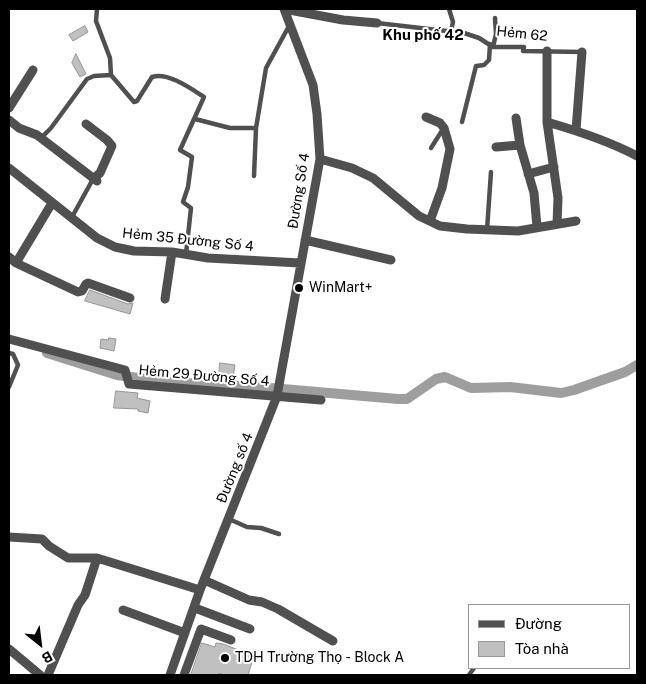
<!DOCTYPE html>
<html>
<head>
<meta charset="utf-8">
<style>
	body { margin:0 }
	#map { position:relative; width:646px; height:684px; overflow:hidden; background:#fff; font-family:"Public Sans",sans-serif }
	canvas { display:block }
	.frame { position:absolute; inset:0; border:10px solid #000; pointer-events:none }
	.legend { position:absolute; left:468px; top:604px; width:162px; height:65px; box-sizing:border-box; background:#fff; border:1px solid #999; margin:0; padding:6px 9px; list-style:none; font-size:15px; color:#000 }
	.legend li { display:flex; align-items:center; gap:10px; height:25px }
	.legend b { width:25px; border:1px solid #999 }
	.north { position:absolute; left:15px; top:619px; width:50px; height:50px; -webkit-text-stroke:4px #fff; paint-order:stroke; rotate:151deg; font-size:14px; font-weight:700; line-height:20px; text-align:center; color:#000 }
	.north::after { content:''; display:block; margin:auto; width:18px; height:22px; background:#000; clip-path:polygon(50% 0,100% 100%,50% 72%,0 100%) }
</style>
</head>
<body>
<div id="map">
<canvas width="646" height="684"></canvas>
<div class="frame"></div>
<ul class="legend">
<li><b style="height:6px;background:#505050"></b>Đường</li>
<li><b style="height:14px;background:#c0c0c0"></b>Tòa nhà</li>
</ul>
<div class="north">B</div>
</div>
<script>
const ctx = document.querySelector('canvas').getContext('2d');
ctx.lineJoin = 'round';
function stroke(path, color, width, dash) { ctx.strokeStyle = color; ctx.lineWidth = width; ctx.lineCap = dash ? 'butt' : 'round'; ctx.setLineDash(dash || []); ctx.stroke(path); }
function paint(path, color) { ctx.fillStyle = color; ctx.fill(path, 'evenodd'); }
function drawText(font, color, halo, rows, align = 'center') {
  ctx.font = font + ' "Public Sans",sans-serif'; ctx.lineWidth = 4; ctx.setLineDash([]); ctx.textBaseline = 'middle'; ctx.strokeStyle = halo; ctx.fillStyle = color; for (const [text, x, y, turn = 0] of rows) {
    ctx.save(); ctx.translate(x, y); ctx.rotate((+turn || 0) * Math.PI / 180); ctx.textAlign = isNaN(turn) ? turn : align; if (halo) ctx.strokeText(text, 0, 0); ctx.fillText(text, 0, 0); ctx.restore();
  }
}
const canal = new Path2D(`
	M47,353L117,375L166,382L260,387L398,399H407L436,379L445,377L471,388L510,387L561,393L574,390L625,372L637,365`);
const building = new Path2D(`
	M85,26L88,32L73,41L69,35Z
	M76,54L86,74L80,77L72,63Z
	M90,290L128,304L133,303L130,314L85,301Z
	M109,338L116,339L114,351L100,348L101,339L108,340Z
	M220,363L235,365L233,378L219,376Z
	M116,391L138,393L137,398L150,401L148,413L138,411V409L114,408Z
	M202,643L215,647L216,643L223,644L254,656L248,675H225L219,673L218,675H191Z`);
const service = new Path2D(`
	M97,9L96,21L110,58L111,75L134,102L137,101L152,77C168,72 190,88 204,97L180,150L192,157L188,187L183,202L191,208L186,254
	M449,9L453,22L451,31
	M377,23L464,33L479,38L493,47H524L523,51L582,52
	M493,47L496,34L495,18
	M195,119L230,128H256L266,68L289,26
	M462,122L476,66L484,65L489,60L490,44
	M41,138L51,128L87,79L94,76L111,75
	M431,148L443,129
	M254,176L256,128
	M72,217L93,179
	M487,230L491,172
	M9,353L13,354L18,365L9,387
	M229,519L247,527L261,528L279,534
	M469,675L474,668`);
const minor = new Path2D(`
	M284,9L343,20L377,23
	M547,51V122L558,198L557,224
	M9,108L33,70
	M426,117L440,123L444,128L450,149L442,188L430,221
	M516,118L520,145L534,193L537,227
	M9,120L19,128L37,135L97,181
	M547,122C578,131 609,141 637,156
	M86,124L107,140L112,146L100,173L93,179
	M576,130L582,52
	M496,147L520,145
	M320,159L352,168L373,178L419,216L440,226L467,229L518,231L576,221
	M9,168L97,238L115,247L134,251L172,252L208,258L300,263
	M528,174L554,167
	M305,240L391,260
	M9,257L16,263L78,292L82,291L86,284L88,283L130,298
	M16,263L52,203
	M165,299L172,252
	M9,339L125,370L129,384L321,400
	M9,537L42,539L49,546L68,558H97L200,590
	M204,580L249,600L262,602L278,609L333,641
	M195,608L250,629
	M123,610L185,633
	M9,649L40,675
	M48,675L78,605L85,595L97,558
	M170,675L200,590L277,396L320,159L317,114L313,85L284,9
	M184,675L201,629L231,640`);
const markers = [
	[299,288,5,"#000"],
	[225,658,5,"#000"]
];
const streetNames = [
	["Hẻm 62",522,34,6],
	["Đường Số 4",299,191,-81],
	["Hẻm 35 Đường Số 4",188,240,6],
	["Hẻm 29 Đường Số 4",204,376,5],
	["Đường số 4",235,468,-68]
];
const poiNames = [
	["WinMart+",309,288],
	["TDH Trường Thọ - Block A",235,658]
];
const neighbourhoodNames = [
	["Khu phố 42",423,35]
];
stroke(canal, '#9e9e9e', 10);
paint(building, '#c0c0c0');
stroke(building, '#949494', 1);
stroke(service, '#505050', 4.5);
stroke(minor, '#505050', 9);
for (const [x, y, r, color] of markers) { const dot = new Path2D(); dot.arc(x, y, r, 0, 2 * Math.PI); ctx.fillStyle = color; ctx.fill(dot); stroke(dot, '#fff', 2); }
drawText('14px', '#000', '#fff', streetNames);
drawText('14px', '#000', '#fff', poiNames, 'left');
drawText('bold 15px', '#000', '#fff', neighbourhoodNames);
</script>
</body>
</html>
